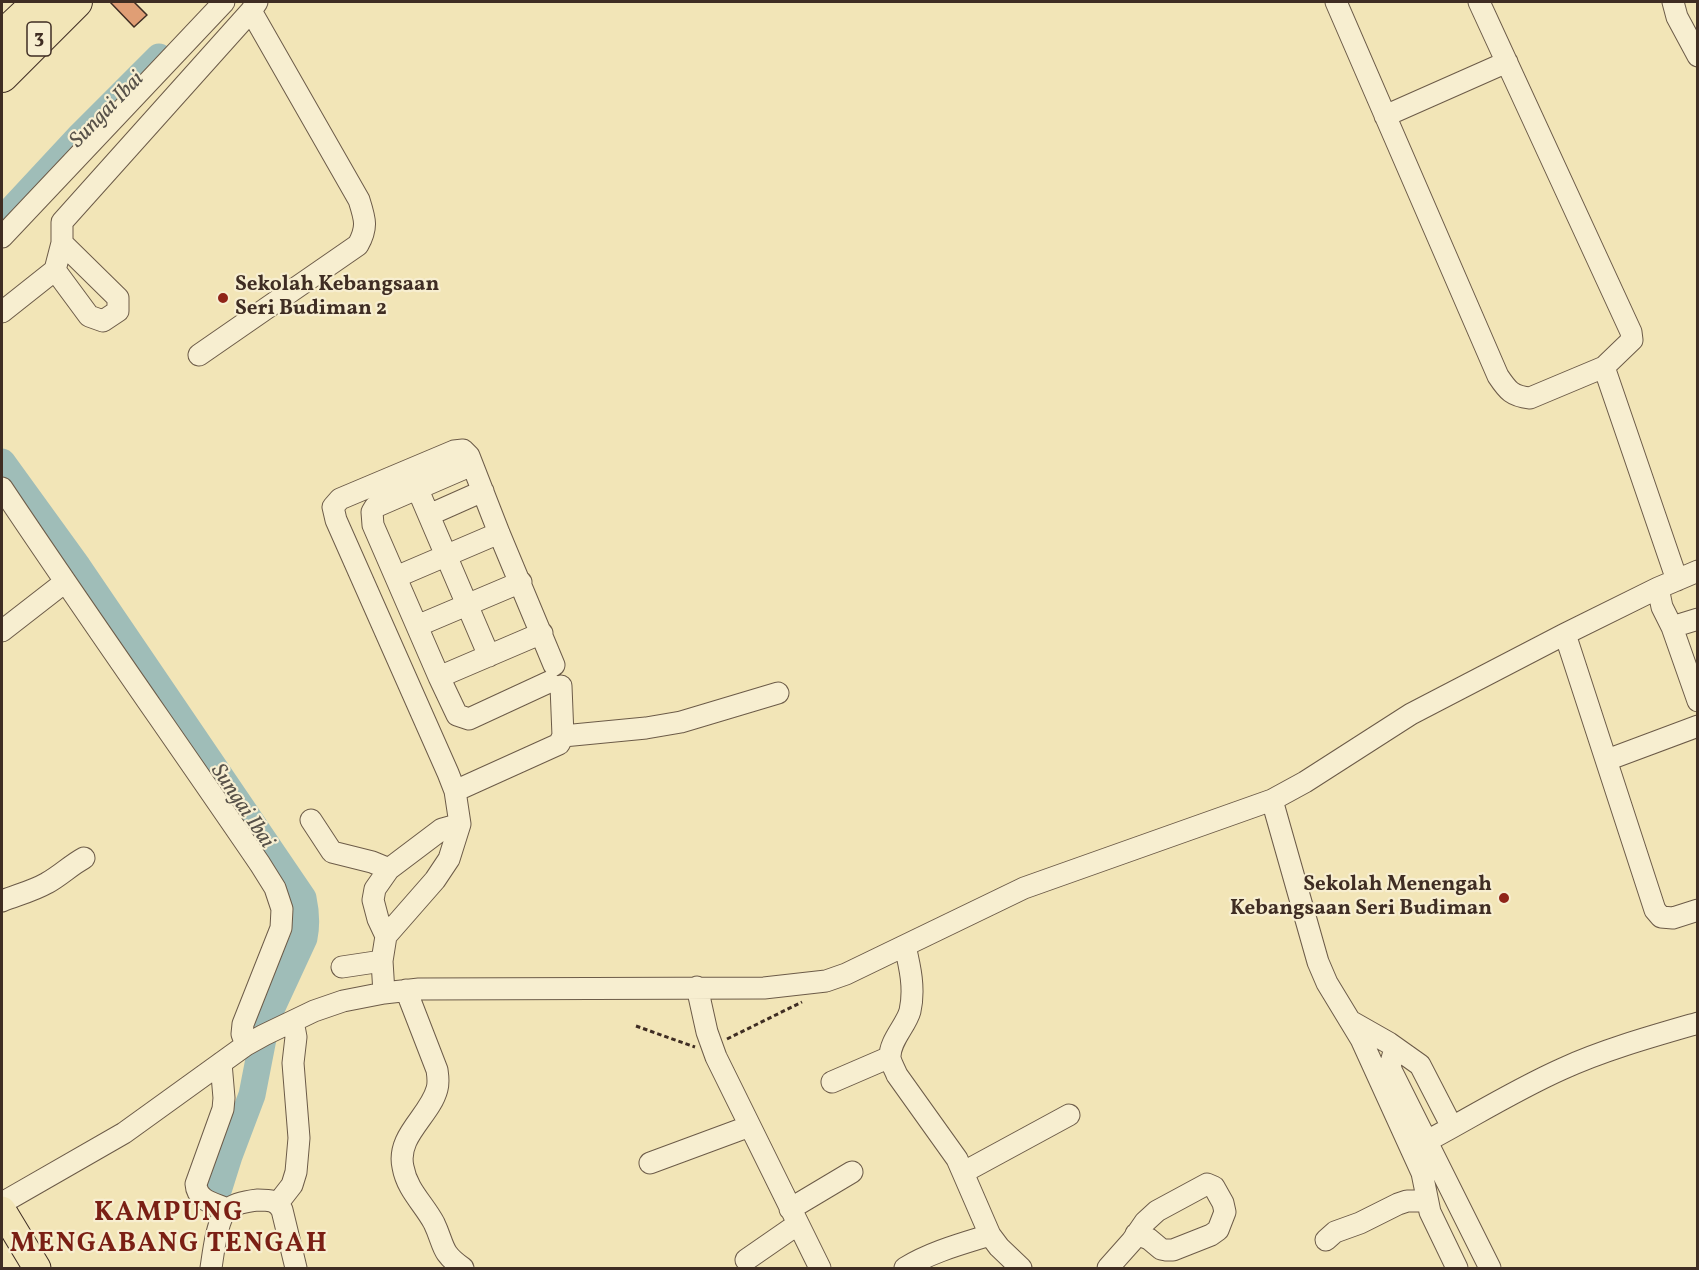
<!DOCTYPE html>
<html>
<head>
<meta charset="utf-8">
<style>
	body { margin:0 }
	#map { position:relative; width:1699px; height:1270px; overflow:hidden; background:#f2e5b7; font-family:Vollkorn,serif }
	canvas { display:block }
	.frame { position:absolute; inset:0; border:3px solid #3f2d23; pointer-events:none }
</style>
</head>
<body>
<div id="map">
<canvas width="1699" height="1270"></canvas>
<div class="frame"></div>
</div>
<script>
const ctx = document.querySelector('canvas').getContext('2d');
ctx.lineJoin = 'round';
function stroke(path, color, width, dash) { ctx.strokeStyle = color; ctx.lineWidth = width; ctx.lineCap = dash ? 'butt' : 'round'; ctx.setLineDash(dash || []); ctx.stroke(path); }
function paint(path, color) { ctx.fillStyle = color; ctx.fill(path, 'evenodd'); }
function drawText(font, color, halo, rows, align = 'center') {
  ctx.font = font + ' Vollkorn,serif'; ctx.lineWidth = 4.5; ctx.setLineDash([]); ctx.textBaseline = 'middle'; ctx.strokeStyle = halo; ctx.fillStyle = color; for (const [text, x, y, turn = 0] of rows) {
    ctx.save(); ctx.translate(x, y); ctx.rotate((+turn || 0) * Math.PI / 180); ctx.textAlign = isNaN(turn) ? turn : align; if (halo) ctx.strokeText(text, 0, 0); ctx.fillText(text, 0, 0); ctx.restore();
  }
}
const river = new Path2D(`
	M2,220L81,135L159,57
	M2,462L78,567L303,898C306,912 307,924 304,938L267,1018L252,1095L229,1156L218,1191`);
const building = new Path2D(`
	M110,2H134L147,15L134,27Z`);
const path = new Path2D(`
	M636,1026L695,1047
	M727,1039L802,1002`);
const minor = new Path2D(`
	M1336,2L1498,376C1508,391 1512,396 1530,398L1604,367L1632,340L1631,332L1479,2
	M1673,2L1677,17L1698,56
	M1385,116L1507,62
	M2,237L224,2
	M55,270L89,316L103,321L118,311V298L62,243
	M2,312L55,270L62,243V222L251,11L257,2
	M199,355L358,245C368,227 365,219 359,200L251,11
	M1604,367L1677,580
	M472,465L375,507L372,512L373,525L439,677L457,715L469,719L549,682
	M412,476L489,656
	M2,488C86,614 174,738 260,864L275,888L282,909L281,928L243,1024L242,1034L246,1045
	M429,515L483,491
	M396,577L499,533
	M1658,588L1662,607L1672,627L1698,701
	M417,626L521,582
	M1672,627L1698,619
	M2,631L65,582
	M1565,634L1655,910L1661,917L1673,918L1698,910
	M439,677L542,633
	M563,736L646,728L681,722L778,693
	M1607,760L1698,726
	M455,791L559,744L563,736L561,686
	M1272,800L1318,962L1327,983L1361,1039L1422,1173L1430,1212L1457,1268
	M311,820L332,852L372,862L389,869
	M2,901C17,895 33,891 47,883C60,876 71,865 84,858
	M386,936L378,919L373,900L375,889L389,869L442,829L460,824
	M905,946C910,967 915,989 910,1011C906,1026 889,1041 890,1058C891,1063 895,1070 897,1075L957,1159L990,1235L999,1247L1021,1268
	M342,967L382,961
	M697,987L707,1032L716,1057L820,1268
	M406,990L437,1070C438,1077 439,1082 437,1089C430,1116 396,1136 403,1167C407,1190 424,1204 434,1223C445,1246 440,1252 463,1268
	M384,993L382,961L386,936L435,880L449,859L460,824L455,791L448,773L336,520L333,507L340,499L454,451L463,450L469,456L499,533L554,665
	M1352,1022L1389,1043L1420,1065L1452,1127
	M1395,1048L1390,1066L1392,1072L1490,1268
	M221,1063L224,1098L223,1109L196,1184C197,1201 214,1203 227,1209
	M832,1082L890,1057
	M1427,1141C1472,1117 1515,1090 1562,1069C1603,1050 1653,1036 1698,1023
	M650,1163L750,1126
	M964,1172L1069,1115
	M2,1203L124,1133L246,1045L264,1035L314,1011L343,1001L384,993L419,989L764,988L826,981L846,974L1024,888L1272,800L1305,782L1411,714L1565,634L1658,588L1698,571
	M278,1203L292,1185L296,1172L299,1138L293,1063L296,1037L293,1021
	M790,1209L852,1172
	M1326,1240L1335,1232L1360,1223L1398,1204L1407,1201H1427
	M746,1260L798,1224
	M211,1268C213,1255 217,1219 227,1210C234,1203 249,1201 258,1200C270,1200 276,1200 282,1210L296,1268
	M905,1268C931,1252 961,1244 990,1235
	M1108,1268L1132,1241L1145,1222L1157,1211L1207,1184L1214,1187L1223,1203L1225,1212L1218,1230L1211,1235L1173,1250H1166L1161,1249L1149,1239L1136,1234`);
const major = new Path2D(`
	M2,1210L37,1268`);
const highway = new Path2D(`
	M2,37L39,2
	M2,76L76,2`);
const markers = [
	[223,298,6,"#8f2418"],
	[1504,898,6,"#8f2418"]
];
const shields = [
	[39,39,24]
];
const shieldNames = [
	["3",39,39]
];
const poiNames = [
	["Sekolah Kebangsaan",235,286],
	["Seri Budiman 2",235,310],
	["Sekolah Menengah",1492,886,"right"],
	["Kebangsaan Seri Budiman",1492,910,"right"]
];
const waterNames = [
	["Sungai Ibai",108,111,-46],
	["Sungai Ibai",241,807,56]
];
const districtNames = [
	["KAMPUNG",169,1215],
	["MENGABANG TENGAH",169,1246]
];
stroke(river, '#9fbdb8', 27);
paint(building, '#e09e75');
stroke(building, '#3f2d23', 1.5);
stroke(minor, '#6c5b48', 23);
stroke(major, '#3f2d23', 29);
stroke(highway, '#3f2d23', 34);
stroke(path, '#3f2d23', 3, [4.5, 3]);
stroke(minor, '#f7eed0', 21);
stroke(major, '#f2e5b7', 27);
stroke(highway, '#f2e5b7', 32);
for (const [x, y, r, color] of markers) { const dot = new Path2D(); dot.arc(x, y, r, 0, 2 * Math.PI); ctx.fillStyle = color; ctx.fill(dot); stroke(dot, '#f7eed0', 2); }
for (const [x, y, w] of shields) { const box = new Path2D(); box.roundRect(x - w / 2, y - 17, w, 34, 4.5); ctx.fillStyle = '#f7eed0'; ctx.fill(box); stroke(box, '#3f2d23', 1.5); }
drawText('bold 20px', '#3f2d23', null, shieldNames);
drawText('bold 21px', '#3f2d23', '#f7eed0', poiNames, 'left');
drawText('italic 22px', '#575148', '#f7eed0', waterNames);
ctx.letterSpacing = '1.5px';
drawText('bold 27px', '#7a1f14', '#f7eed0', districtNames);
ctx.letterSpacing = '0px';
</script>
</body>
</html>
